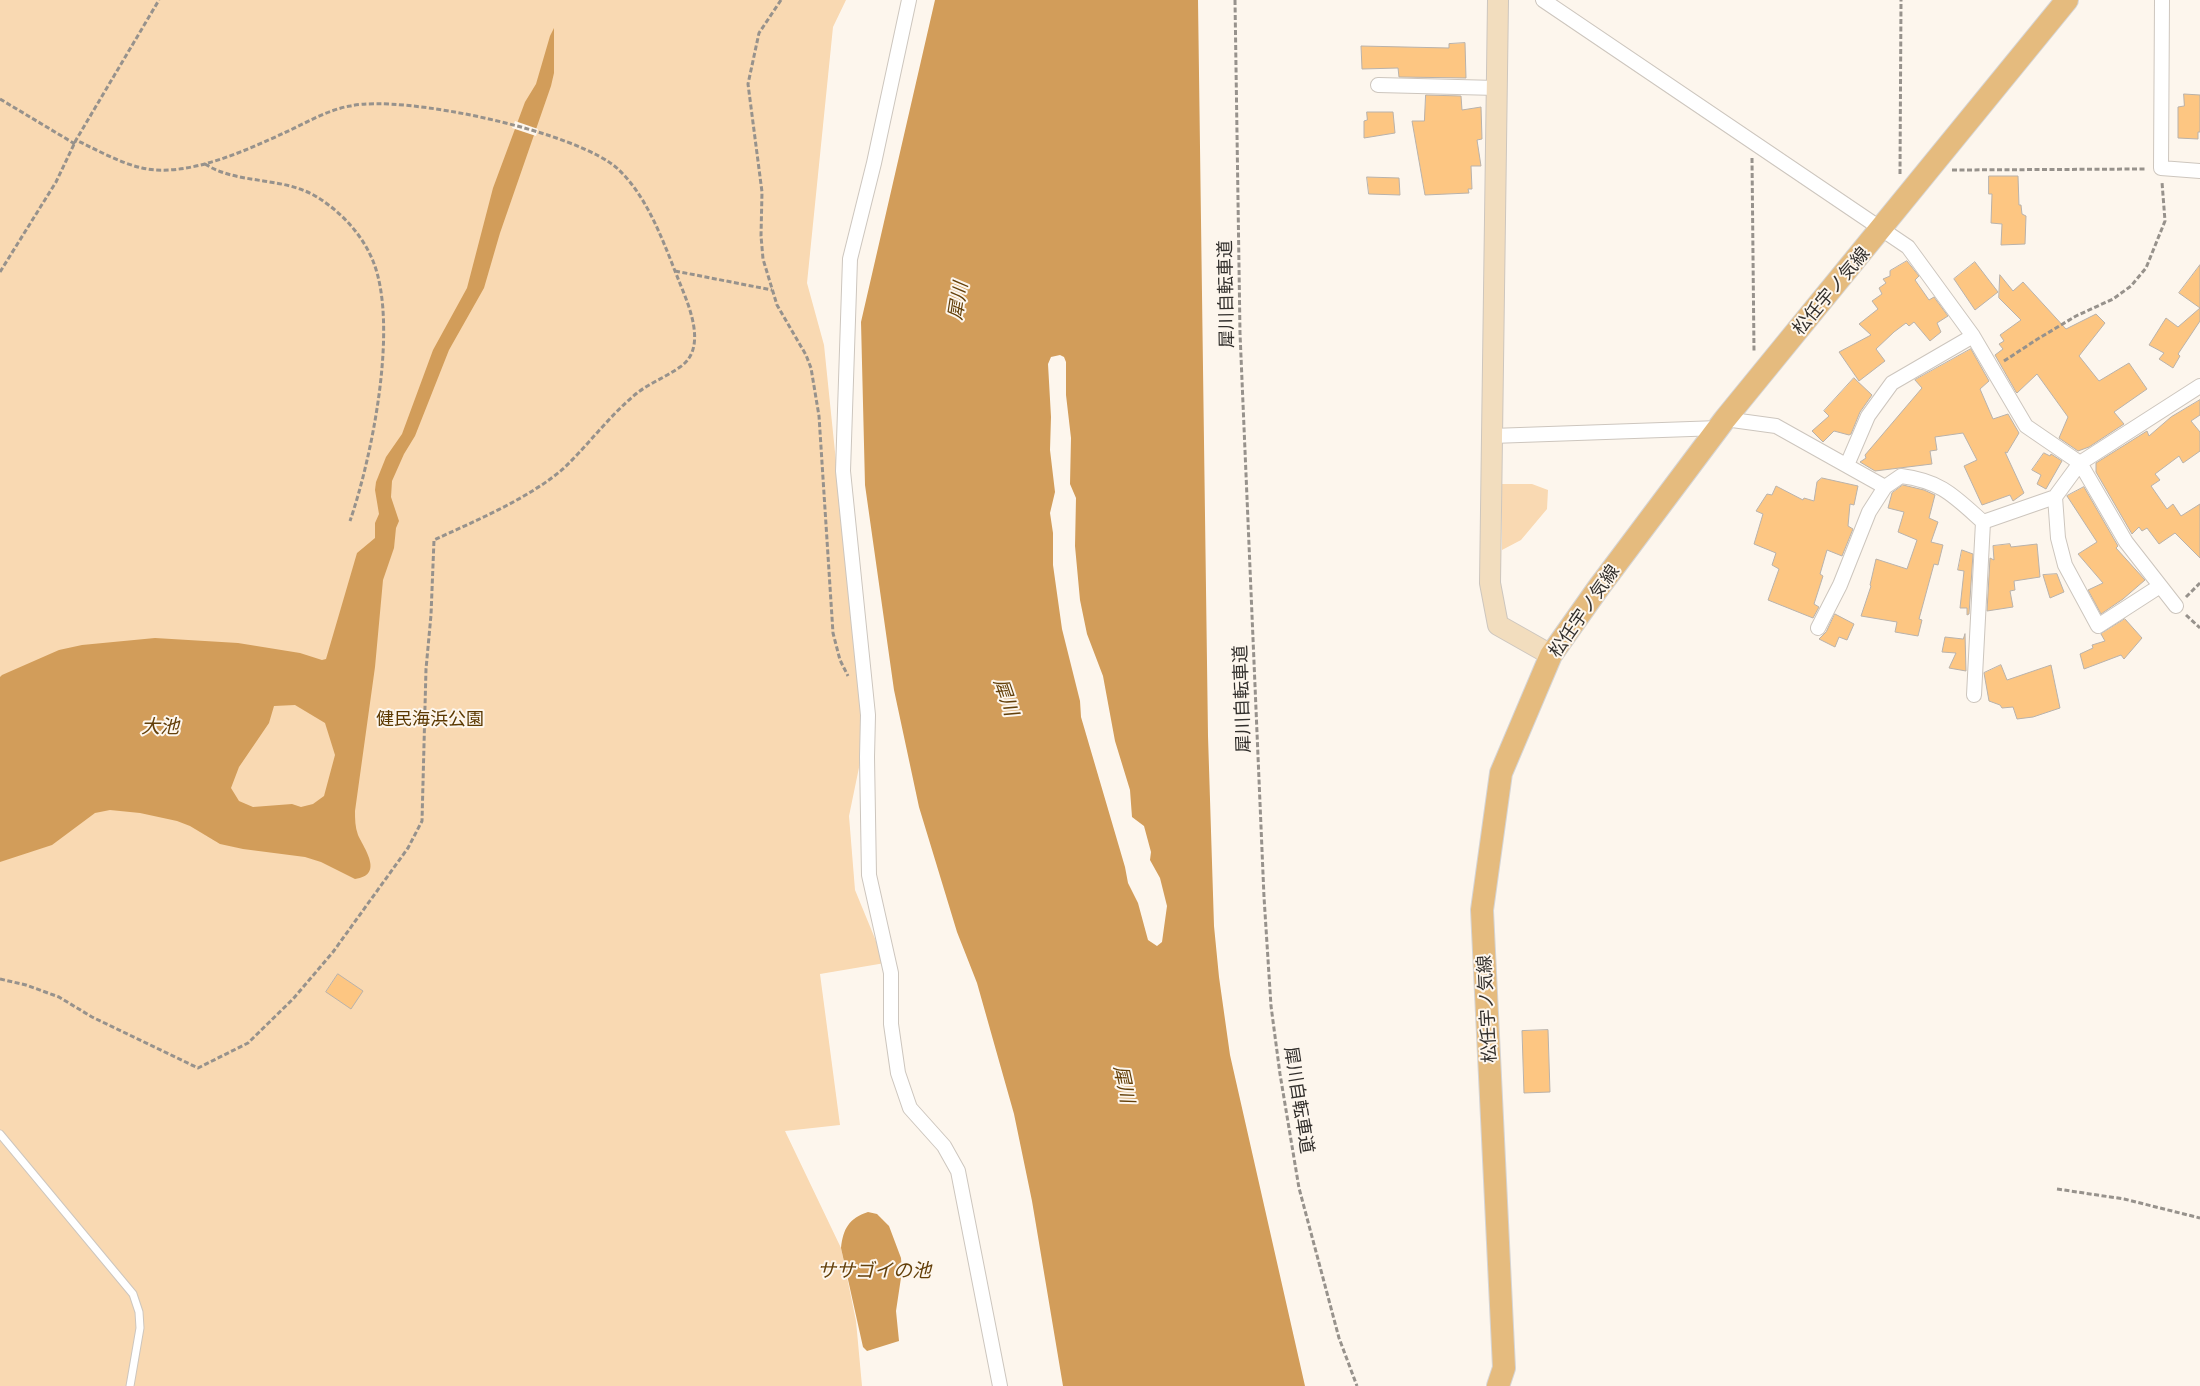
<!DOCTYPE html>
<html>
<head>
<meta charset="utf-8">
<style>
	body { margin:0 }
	canvas { display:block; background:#fdf6ed }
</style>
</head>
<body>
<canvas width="2200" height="1386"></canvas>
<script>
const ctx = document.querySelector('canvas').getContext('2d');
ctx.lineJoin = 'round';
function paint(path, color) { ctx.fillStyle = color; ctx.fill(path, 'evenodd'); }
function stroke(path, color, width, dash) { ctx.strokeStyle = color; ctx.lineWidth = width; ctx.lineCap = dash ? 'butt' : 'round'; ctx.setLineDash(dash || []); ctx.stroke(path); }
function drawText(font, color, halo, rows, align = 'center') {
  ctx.font = font + ' Commissioner,"Noto Sans JP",sans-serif'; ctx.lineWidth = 4; ctx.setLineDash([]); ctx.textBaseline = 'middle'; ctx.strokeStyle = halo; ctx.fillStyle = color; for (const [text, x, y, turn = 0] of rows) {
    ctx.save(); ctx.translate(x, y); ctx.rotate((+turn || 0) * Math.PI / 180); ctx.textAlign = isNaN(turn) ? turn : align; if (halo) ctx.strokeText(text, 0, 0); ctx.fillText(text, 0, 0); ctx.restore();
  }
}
const green = new Path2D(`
	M0,0H846L833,27L807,283L824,345L863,724L862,753L849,816L855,890L885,963L820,974L840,1125L785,1131L841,1248L856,1321L862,1386H0Z
	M1502,484H1532L1548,490L1547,509L1521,540L1502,550Z`);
const water = new Path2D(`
	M935,0H1198L1208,736L1214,926L1219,977L1230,1055L1305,1386H1063L1032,1201L1014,1114L977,983L957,932L919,807L894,690L865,485L861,322ZM1060,355L1064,357L1066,362V395L1071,438L1070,484L1076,498L1075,546L1080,600L1087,634L1103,676L1115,741L1130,790L1132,817L1144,826L1151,852L1150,860L1160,878L1167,906L1162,942L1157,946L1148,940L1138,903L1128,883L1125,867L1081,717L1080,701L1062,629L1053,565V533L1050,513L1055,492L1050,450L1051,417L1048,364L1051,357Z
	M554,28V73L551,86L500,233L484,288L449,350L415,436L404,454L392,481L391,497L399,521L396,528L394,548L383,580L375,667L355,811C355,819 355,827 358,835C365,850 384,875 355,879L321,862L305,857L243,849L220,844L190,826L177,821L140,813L110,810L95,813L52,845L0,862V677L2,675L59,650L82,645L155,638L238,643L300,653L322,660L326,659L357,553L375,538V523L379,514L375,490L376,482L386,457L402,434L433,350L467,288L493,188L525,102L536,84L550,36ZM295,705L325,723L335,755L324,796L313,804L301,807L292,804L253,807L239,801L231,788L239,767L269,723L274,706Z
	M868,1212L877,1214L889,1226L901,1258L902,1271L896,1311L899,1341L867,1351L863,1347L841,1248C843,1229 849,1218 868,1212Z`);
const pier = new Path2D(`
	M515,121L538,129L536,136L512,128Z`);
const building = new Path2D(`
	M1465,43L1466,78L1399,77L1398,68L1362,69L1361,46L1449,48V44Z
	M2184,94L2200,95V132H2198V139L2178,138V107L2184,106Z
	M1426,95L1461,96L1462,110L1481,107L1482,139L1477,140L1481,166H1471L1472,189H1468L1469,193L1425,195L1412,121H1424Z
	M1367,112H1393L1395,133L1364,138V121L1367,120Z
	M1989,176H2018L2019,205H2021L2022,214L2026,216L2025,244L2001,245L2002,224L1991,223L1992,194H1989Z
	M1367,177L1399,178L1400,195L1369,194Z
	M1907,261L1919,276L1915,280L1929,300L1934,297L1948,316L1937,323L1941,332L1930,341L1914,322L1909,326L1906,323L1894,332L1876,349L1885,361L1859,381L1839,352L1871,335L1859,324L1878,309L1872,301L1882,294L1879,288L1886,283L1883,279L1890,276V271Z
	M1975,262L1998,292L1975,310L1954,279Z
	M2200,265V321L2178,354L2180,356L2173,368L2159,359L2164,353L2149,345L2166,318L2178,327L2200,308L2179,293Z
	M2000,275L2013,291L2023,282L2066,329L2096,314L2105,323L2079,356L2099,381L2129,363L2147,389L2114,412L2124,424L2089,447L2078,451L2059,438L2068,417L2037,374L2017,393L2016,392L1995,355L2003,349L1999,344L2004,341L2000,335L2021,320L1999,298Z
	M1971,349L1989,381L1980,389L1993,419L2008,414L2019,433L2007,453L2005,452L2024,493L2013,501L2010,495L1982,505L1964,466L1977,460L1963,433L1935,437L1937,450L1930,451L1932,464L1875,471L1860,462L1866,458L1865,455L1922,388L1915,380Z
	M1854,378L1872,395L1860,412L1851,434L1849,435L1834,431L1823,442L1812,431L1829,416L1824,411Z
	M2200,400V415L2191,421L2200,432V451L2183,463L2179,456L2155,474L2160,480L2151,486L2167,509L2173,504L2181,516L2200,504V558L2175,533L2159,544L2147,528L2142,531L2139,527L2132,534L2096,472V463L2147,431L2149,436L2171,417Z
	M2044,453L2050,456L2051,454L2062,461L2046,489L2037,484L2041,475L2032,470Z
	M1822,478L1858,486L1854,505L1850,504L1848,526L1853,529L1842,556L1827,550L1820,574L1823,576L1814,604L1819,607L1813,618L1768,600L1779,569L1772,565L1776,553L1754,544L1763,514L1756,511L1767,494L1772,495L1776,486L1803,500L1804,498L1814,501L1817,482Z
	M1903,485L1924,490L1935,495L1929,518L1938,522L1931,542L1943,545L1938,565L1934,564L1919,619L1922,620L1918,636L1895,632L1897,622L1861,616L1871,586L1870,585L1876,559L1907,569L1917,540L1898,532L1904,512L1888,508L1892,493Z
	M2084,487L2118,546L2116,548L2145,580L2123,599L2101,614L2088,590L2103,583L2078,554L2097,542L2067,496Z
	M2010,544L2011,547L2037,544L2040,577L2014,581L2015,590L2010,591L2013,607L1987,611L1990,558L1994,560L1993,546Z
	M1962,550L1973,554L1969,614L1967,615V608H1960L1964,571L1958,570Z
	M2057,574L2064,592L2050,598L2043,575Z
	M1835,614L1854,624L1847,640L1839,637L1835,647L1819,639L1826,632Z
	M2125,619L2142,638L2124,659L2121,655L2084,669L2080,654L2093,648L2092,645L2105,641L2101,634Z
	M1965,634L1966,671L1949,668L1956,653L1942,652L1945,637L1963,639Z
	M2001,665L2007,680L2051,665L2060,708L2033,717L2017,719L2013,707L2002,708L2000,705L1989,701L1984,673Z
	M338,974L363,991L351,1009L326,992Z
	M1548,1030L1550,1092L1524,1093L1522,1031Z`);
const path = new Path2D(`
	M781,0L759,33L748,84L762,192L761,236L763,259L777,305L806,355L811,368L819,416L833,633L840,660L848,676
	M1235,0L1240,333L1264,897L1271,1006L1280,1074L1299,1188L1339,1338L1357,1386
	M0,99L75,144
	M1752,158L1754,352
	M205,164C238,185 283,176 317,197C341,212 362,234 373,261C399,325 372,457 350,521
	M1952,170L2146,169
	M1900,174L1901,0
	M675,271L772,290
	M0,272L56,182L76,140L159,0
	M2004,361L2036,340L2076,316L2113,299L2131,286L2146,268L2165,221L2162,182
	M2186,597L2200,583
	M2186,615L2200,628
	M0,979L26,985L59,997L92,1017L198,1068L248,1043L293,999L333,952L408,848L422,821L426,669L431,615L434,540C475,521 530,498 564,468C589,444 610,415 637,393C650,383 666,377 680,367C708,348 689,306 679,281C664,244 649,199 619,170C580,132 404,94 350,106C327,110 306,123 284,133C245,151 186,178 142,168C120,163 97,150 76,140
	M2057,1189L2124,1199L2200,1218`);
const lane = new Path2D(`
	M0,1134L133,1294L139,1312L140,1328L130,1386`);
const street = new Path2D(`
	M909,0L874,163L850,259L843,471L868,715L867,757L869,875L891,973V1024L898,1073L910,1108L944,1146L958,1171L1000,1386
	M1543,0L1908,247L1973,336L2026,426L2080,463L2200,386
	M2162,0L2161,168L2200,171
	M1378,85L1497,88
	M1725,419L1776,426L1885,487
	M1492,436L1719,428
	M1847,465L1868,416L1892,383L1973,336
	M2055,497L2058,538L2065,565L2098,626L2160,586
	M1818,628L1840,585L1869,512L1885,487L1901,476C1941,481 1954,496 1983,522L2055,497L2080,463L2126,542L2176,606
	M1974,695L1983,522`);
const secondary = new Path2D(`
	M1498,0L1490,583L1498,625L1551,655`);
const primary = new Path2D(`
	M1498,1386L1504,1368L1482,910L1501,773L1551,655L1599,587L1725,419L2067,0`);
const streetNames = [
	["松任宇ノ気線",1831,291,-50],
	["犀川自転車道",1226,294,-91],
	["松任宇ノ気線",1584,611,-55],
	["犀川自転車道",1242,699,-92],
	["松任宇ノ気線",1487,1009,-93],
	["犀川自転車道",1299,1100,81]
];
const parkNames = [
	["健民海浜公園",430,719]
];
const waterNames = [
	["犀川",958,301,-81],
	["犀川",1006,697,71],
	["大池",160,727],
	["犀川",1124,1084,78],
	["ササゴイの池",874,1271]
];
paint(green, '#f9d9b2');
paint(water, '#d29d5a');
paint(pier, '#fdf6ed');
paint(building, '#fdc682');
stroke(building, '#b9b2ab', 1);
stroke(lane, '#cdc6be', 9);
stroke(street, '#cdc6be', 16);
stroke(secondary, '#cdc6be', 22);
stroke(primary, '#d6d5d5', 24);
stroke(path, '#97928c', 3, [5, 2.5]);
stroke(lane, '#fff', 7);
stroke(street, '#fff', 14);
stroke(secondary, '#f2ddbe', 20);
stroke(primary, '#e5bb7e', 22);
drawText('18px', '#322f2c', '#fdf6ed', streetNames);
drawText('18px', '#5b3800', '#fdf6ed', parkNames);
drawText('italic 19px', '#64400a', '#fdf6ed', waterNames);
</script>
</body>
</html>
